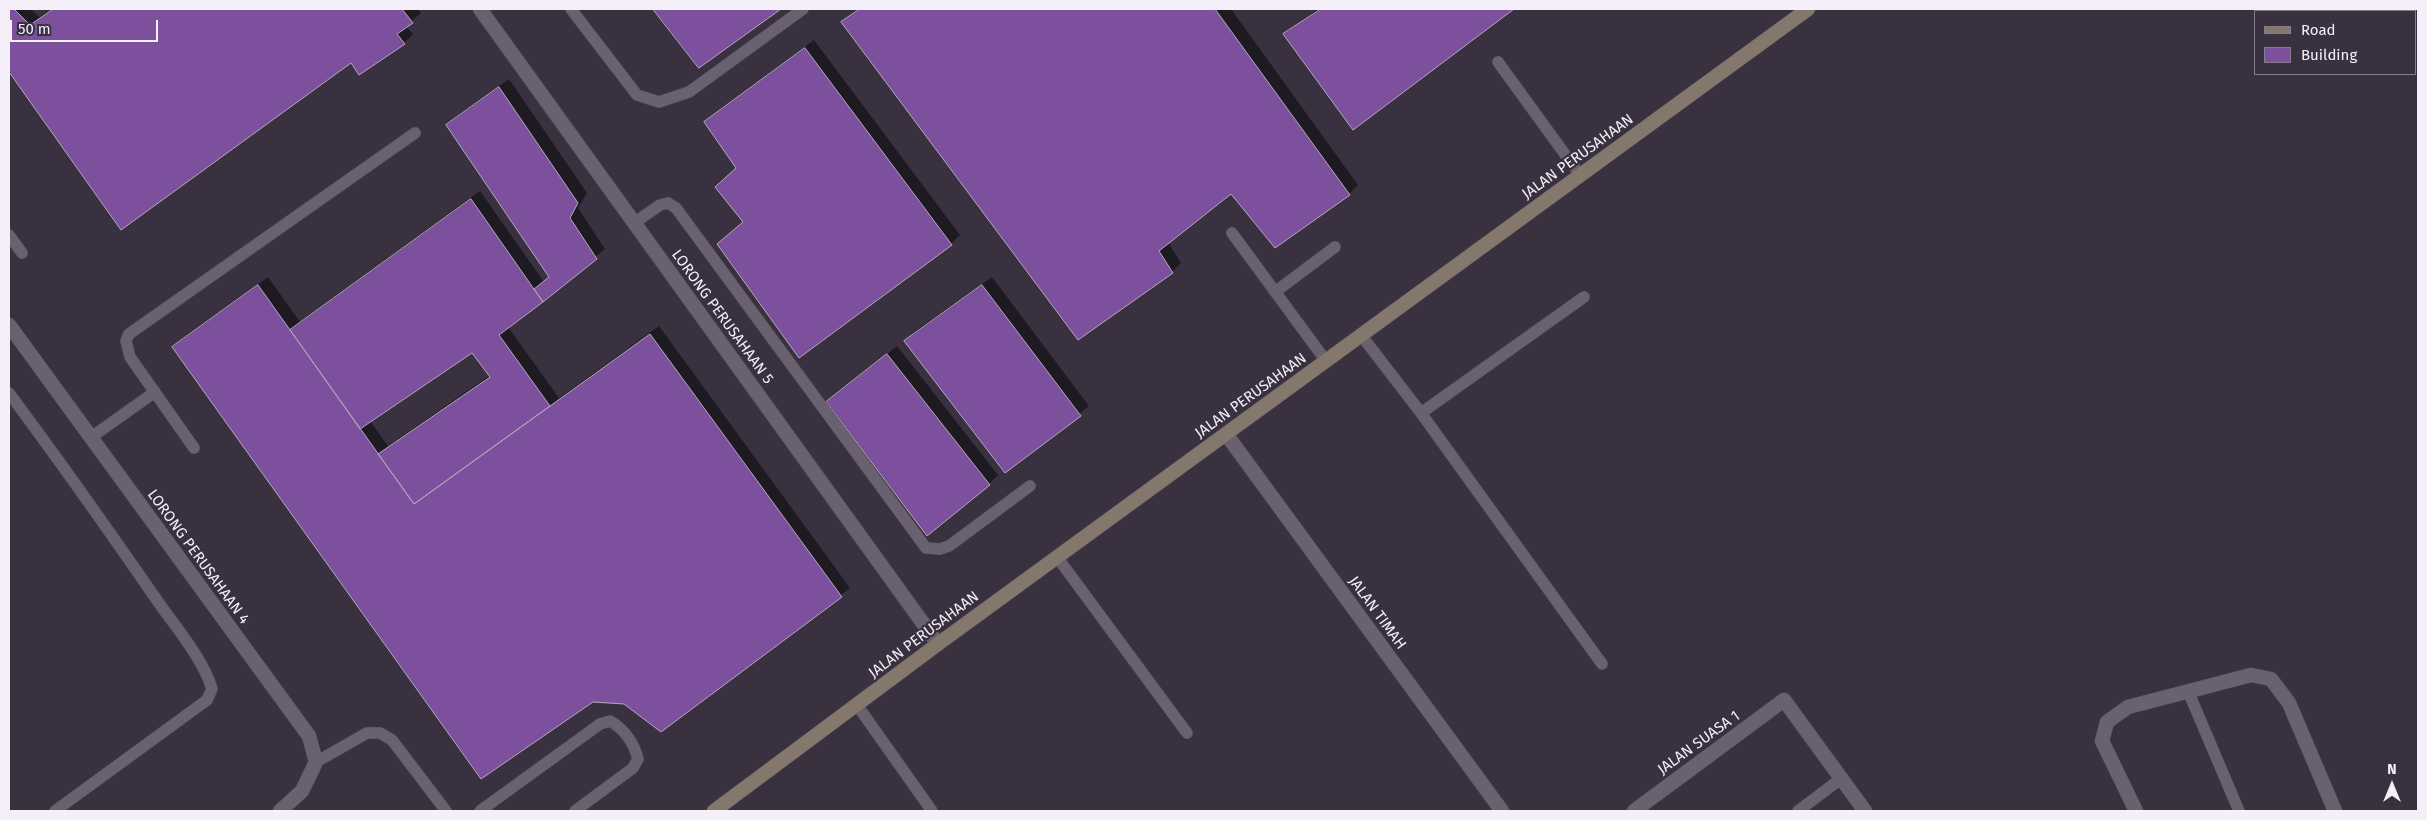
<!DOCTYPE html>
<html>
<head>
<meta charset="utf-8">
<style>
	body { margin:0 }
	#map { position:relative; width:2427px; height:820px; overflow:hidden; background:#393140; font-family:"Fira Sans",sans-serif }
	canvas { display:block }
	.frame { position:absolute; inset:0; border:10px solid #f4eff8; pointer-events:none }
	.legend { position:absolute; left:2254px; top:10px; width:162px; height:65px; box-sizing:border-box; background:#393140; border:1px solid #847d8a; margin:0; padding:6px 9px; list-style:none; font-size:15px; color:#f4eff8 }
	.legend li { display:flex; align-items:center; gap:10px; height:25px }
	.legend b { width:25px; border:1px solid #847d8a }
	.north { position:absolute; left:2367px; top:760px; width:50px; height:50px; -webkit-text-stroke:4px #393140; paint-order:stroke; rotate:0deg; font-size:14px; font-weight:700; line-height:20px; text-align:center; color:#f4eff8 }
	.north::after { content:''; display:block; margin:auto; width:18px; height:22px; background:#f4eff8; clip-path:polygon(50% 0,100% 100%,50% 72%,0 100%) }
	.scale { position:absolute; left:10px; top:20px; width:148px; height:22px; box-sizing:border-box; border:2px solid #f4eff8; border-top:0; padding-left:6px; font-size:15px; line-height:18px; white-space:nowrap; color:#f4eff8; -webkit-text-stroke:4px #393140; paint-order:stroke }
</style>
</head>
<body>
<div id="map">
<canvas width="2427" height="820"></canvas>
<div class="frame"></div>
<ul class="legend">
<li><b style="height:6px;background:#84776c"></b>Road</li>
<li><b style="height:14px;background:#7d509d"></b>Building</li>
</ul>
<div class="north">N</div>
<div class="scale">50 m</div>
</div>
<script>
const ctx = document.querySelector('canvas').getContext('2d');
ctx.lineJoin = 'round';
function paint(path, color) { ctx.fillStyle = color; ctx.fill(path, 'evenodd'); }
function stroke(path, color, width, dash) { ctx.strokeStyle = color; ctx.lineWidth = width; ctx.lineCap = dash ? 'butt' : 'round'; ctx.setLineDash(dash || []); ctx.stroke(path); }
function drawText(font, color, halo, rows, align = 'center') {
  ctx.font = font + ' "Fira Sans",sans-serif'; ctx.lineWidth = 4.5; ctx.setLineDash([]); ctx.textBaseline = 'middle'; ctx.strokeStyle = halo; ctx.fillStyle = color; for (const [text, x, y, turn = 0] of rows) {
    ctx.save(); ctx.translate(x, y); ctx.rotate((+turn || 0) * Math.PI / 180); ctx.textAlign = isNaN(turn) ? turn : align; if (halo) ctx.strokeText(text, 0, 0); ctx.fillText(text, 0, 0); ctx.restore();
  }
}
const shadow = new Path2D(`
	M9,9H31L39,17L51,9H418L421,13L406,26L413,34L404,43L352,61L121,228L9,69V41L14,36L9,29Z
	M655,9H779L699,66Z
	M858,9H1231L1358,185L1349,194L1231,192L1168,242L1181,263L1172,272L843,22Z
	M1318,9H1512L1353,128L1284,35Z
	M814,40L960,235L951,244L799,356L718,244L744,221L737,168L706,123Z
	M509,79L587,193L578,208L605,249L508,327L559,398L659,326L850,588L661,731L174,347L183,338L268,277L300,322L480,191L544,282L550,276L448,125L457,116ZM472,352L490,375L388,446L370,421Z
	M992,277L1089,406L1005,472L906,341L914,332Z
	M897,346L998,475L989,484L827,402Z`);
const building = new Path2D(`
	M9,9H14L30,25L53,9H402L413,23L397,34L405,44L359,75L351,63L121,230L9,72V40L12,36L9,31Z
	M653,9H781L699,68Z
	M860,9H1215L1350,195L1275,248L1231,194L1159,251L1173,273L1078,340L841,22Z
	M1321,9H1514L1353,130L1283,34Z
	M805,48L952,245L799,358L717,244L743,222L715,187L736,168L704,122Z
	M499,87L578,203L570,218L597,259L543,302L534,289L549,277L446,125Z
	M471,199L543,302L499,335L550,406L414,504L378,454L490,377L472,353L360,429L290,330Z
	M258,285L414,504L650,334L842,597L661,732L624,704L593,702L481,779L172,347Z
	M982,285L1081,416L1005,473L904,341Z
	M887,354L990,485L927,536L826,402Z`);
const service = new Path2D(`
	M571,9L637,95L659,102L689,92L803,9
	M1498,62L1580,175
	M634,223L660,205L668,203L676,208L926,548L940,549L949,546L1030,486
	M1232,233L1326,361
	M9,235L22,253
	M1275,292L1335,247
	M1361,335L1421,413L1602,664
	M9,393C59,460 107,528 154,596C173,624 203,658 212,689L207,700L55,811
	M1421,413L1584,297
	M90,438L155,392
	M194,448L130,357L126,341L129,334L415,133
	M1057,557L1187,733
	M2188,691L2239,811
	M857,705L932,811
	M316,762L367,733H380L392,740L446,811
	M480,811L600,724L610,721C624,729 634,743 638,759L633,768L575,811
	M1798,811L1842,778`);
const minor = new Path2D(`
	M480,9L938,644
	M9,325L309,736L316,762L302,791L280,811
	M1634,811L1784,700L1865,811
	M2136,811L2102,741L2107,722L2128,707L2251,675L2271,679L2289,703L2335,811`);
const tertiary = new Path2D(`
	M1226,434L1502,811`);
const secondary = new Path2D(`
	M714,811L938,644L1808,9`);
const streetNames = [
	["JALAN PERUSAHAAN",1578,157,-36],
	["LORONG PERUSAHAAN 5",722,317,54],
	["JALAN PERUSAHAAN",1251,396,-36],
	["LORONG PERUSAHAAN 4",198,557,54],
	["JALAN TIMAH",1377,613,54],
	["JALAN PERUSAHAAN",924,635,-37],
	["JALAN SUASA 1",1699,743,-36]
];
paint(shadow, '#0007');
paint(building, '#7d509d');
stroke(building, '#b3a9bb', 1);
stroke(service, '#58515d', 12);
stroke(minor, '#58515d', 15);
stroke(tertiary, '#58515d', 15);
stroke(secondary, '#58515d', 15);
stroke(service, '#696070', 11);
stroke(minor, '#696070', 14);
stroke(tertiary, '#696070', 14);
stroke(secondary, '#84776c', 14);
drawText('15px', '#f4eff8', '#393140', streetNames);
</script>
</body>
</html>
